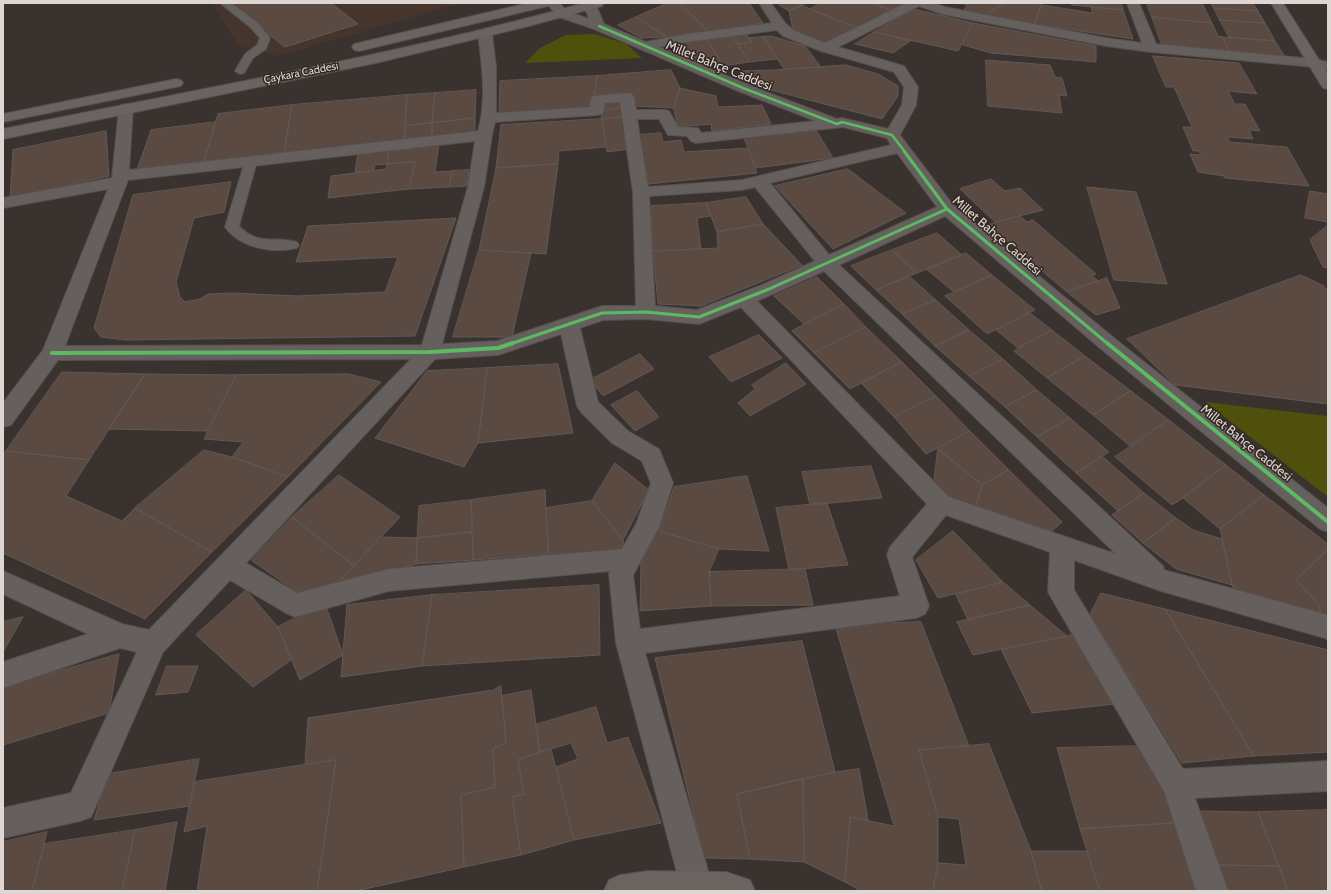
<!DOCTYPE html>
<html>
<head>
<meta charset="utf-8">
<style>
	body { margin:0 }
	#map { position:relative; width:1331px; height:894px; overflow:hidden; background:#39322f; font-family:Cabin,sans-serif }
	canvas { display:block }
	.frame { position:absolute; inset:0; border:4px solid #ded6d2; pointer-events:none }
</style>
</head>
<body>
<div id="map">
<canvas width="1331" height="894"></canvas>
<div class="frame"></div>
</div>
<script>
const ctx = document.querySelector('canvas').getContext('2d');
ctx.lineJoin = 'round';
function paint(path, color) { ctx.fillStyle = color; ctx.fill(path, 'evenodd'); }
function stroke(path, color, width, dash) { ctx.strokeStyle = color; ctx.lineWidth = width; ctx.lineCap = dash ? 'butt' : 'round'; ctx.setLineDash(dash || []); ctx.stroke(path); }
function drawText(font, color, halo, rows, align = 'center') {
  ctx.font = font + ' Cabin,sans-serif'; ctx.lineWidth = 3; ctx.setLineDash([]); ctx.textBaseline = 'middle'; ctx.strokeStyle = halo; ctx.fillStyle = color; for (const [text, x, y, turn = 0] of rows) {
    ctx.save(); ctx.translate(x, y); ctx.rotate((+turn || 0) * Math.PI / 180); ctx.textAlign = isNaN(turn) ? turn : align; if (halo) ctx.strokeText(text, 0, 0); ctx.fillText(text, 0, 0); ctx.restore();
  }
}
const built = new Path2D(`
	M212,3H462L278,56L239,46Z`);
const green = new Path2D(`
	M595,34L626,44L642,58L525,63L540,48L566,35Z
	M1205,402L1328,416V497Z`);
const building = new Path2D(`
	M231,3H331L358,24L285,47Z
	M668,3H679L709,32L667,37L636,17Z
	M679,3H749L763,23L709,32Z
	M779,3H806L789,11L779,5Z
	M821,3H874L890,10L857,28L810,9Z
	M874,3H903L890,10Z
	M960,3H1005L985,15L964,11L967,5Z
	M1005,3H1034L1042,5L1034,24L985,15Z
	M1072,3H1121L1123,10L1072,5Z
	M1147,3H1202L1212,23L1152,17Z
	M1211,3H1253L1258,11L1214,8Z
	M801,5L857,28L826,44L793,30L789,11Z
	M1042,5L1093,13L1091,7L1123,10L1133,39L1034,24Z
	M1214,8L1258,11L1265,23L1220,20Z
	M914,9L973,23L958,51L874,32Z
	M636,17L667,37L641,38L618,25Z
	M1152,17L1212,23L1218,36L1222,37L1230,52L1163,47Z
	M1220,20L1265,23L1275,41L1229,37Z
	M973,23L1096,46V62L991,53L963,45Z
	M874,32L910,41L893,53L855,44Z
	M747,35L752,42L738,44L732,36Z
	M732,36L749,62L723,66L707,39Z
	M771,36L805,46L821,67L784,69L763,37Z
	M763,37L777,59L749,62L738,44L752,42L749,38Z
	M1222,37L1275,41L1285,57L1230,52Z
	M707,39L723,66H711L682,56L674,43Z
	M1153,56L1239,63L1257,94L1228,91L1235,104H1245L1260,131L1249,130L1253,139L1227,137L1230,142L1287,147L1309,186L1225,178L1224,176L1198,172L1190,154L1201,155L1199,151H1193L1183,127H1192L1174,87H1166Z
	M986,60L1050,65L1055,77L1062,78L1067,96L1059,95L1062,113L988,106Z
	M846,65L878,74L898,86V96L882,119L732,80L741,71L774,70Z
	M671,70L680,88L674,108L634,106L632,94L595,96L597,76Z
	M597,76L593,107L499,113L500,81Z
	M680,88L716,96L718,107L762,105L771,124L712,131L711,124L678,127L674,110Z
	M476,90L475,118L432,123L435,93Z
	M435,93L432,123L405,126L407,95Z
	M407,95L404,142L284,154L292,105Z
	M620,101L621,108L606,110V102Z
	M292,105L284,154L203,163L218,114Z
	M621,108L623,117L602,119L600,111Z
	M623,117L630,149L607,152L602,119Z
	M475,118V133L432,138V123Z
	M602,119L606,147L559,151L558,164L496,168L501,125Z
	M216,122L203,163L137,170L151,130Z
	M432,123V138L404,142L405,126Z
	M816,130L833,158L756,168L744,138Z
	M106,131L109,176L10,198L13,150Z
	M661,133L663,142L681,140L684,152L748,148L757,173L648,184L639,135Z
	M439,143L435,172L452,171L449,187L409,189L415,162L387,164L389,148Z
	M389,148L387,164L375,165L374,170L355,173L358,152Z
	M415,162L409,189L328,198L331,176L386,169L387,164Z
	M558,164L546,254L479,250L496,168Z
	M848,169L906,213L833,249L775,186Z
	M469,170L467,186L449,187L452,171Z
	M991,179L1005,191L1020,188L1043,210L995,222L960,189Z
	M231,182L224,212L194,218L176,282L180,297L185,302L200,299L208,294L231,293L297,296L385,292L398,257L296,262L308,226L456,218L415,336L126,340L101,337L94,328L133,195Z
	M1087,187L1136,192L1167,284L1114,280Z
	M1310,191L1328,194V222L1305,218Z
	M746,197L763,224L717,232L706,203Z
	M706,203L711,216L697,218L701,249L653,251L651,206Z
	M1020,216L1027,222L1033,220L1096,274L1092,275L1098,281L1067,292L988,225Z
	M763,224L802,265L701,306L658,304L653,251L718,248L717,232Z
	M1328,225V268L1323,267L1310,240Z
	M937,233L962,255L917,273L892,250Z
	M479,250L531,253L512,337H453Z
	M892,250L917,273L876,290L851,266Z
	M966,253L992,275L954,292L926,269Z
	M992,275L1035,310L987,334L945,296Z
	M1301,275L1324,286L1328,293V404L1175,385L1127,339Z
	M909,276L936,300L902,314L876,290Z
	M817,277L844,304L804,324L774,296Z
	M1107,278L1120,308L1096,315L1067,292Z
	M936,300L969,330L935,346L902,314Z
	M844,304L866,327L814,353L792,331Z
	M1030,313L1052,330L1018,348L996,330Z
	M866,327L902,362L850,389L814,353Z
	M969,330L1003,359L969,376L935,346Z
	M1052,330L1085,356L1047,378L1014,351Z
	M759,335L782,358L731,382L709,357Z
	M640,354L654,369L603,396L590,380Z
	M1085,356L1131,391L1093,415L1047,378Z
	M1003,359L1037,390L1005,407L969,376Z
	M902,362L936,396L894,417L861,383Z
	M786,363L806,384L750,416L738,403L755,389L752,385Z
	M558,364L573,433L478,443L487,368Z
	M487,368L478,443L464,467L375,438L427,371Z
	M62,372L145,374L89,460L6,451Z
	M145,374L236,375L207,431L109,429Z
	M349,374L381,382L288,477L232,457L243,442L204,439L236,375Z
	M1037,390L1070,418L1037,437L1005,407Z
	M637,391L659,417L635,431L611,405Z
	M1131,391L1169,420L1130,446L1093,415Z
	M936,396L970,431L926,454L894,417Z
	M1070,418L1109,452L1076,473L1037,437Z
	M1169,420L1226,465L1183,498L1172,505L1115,457Z
	M970,431L1009,470L982,485L938,449Z
	M938,449L982,485L976,506L945,496L934,482Z
	M204,450L232,457L288,477L212,552L135,508Z
	M6,451L89,460L66,496L122,521L135,508L212,552L145,619L3,553V455Z
	M1102,456L1144,493L1118,511L1076,473Z
	M615,463L649,490L623,540L592,501Z
	M1226,465L1264,495L1220,529L1183,498Z
	M871,466L882,498L810,505L802,472Z
	M1009,470L1062,522L1052,531L976,506L982,485Z
	M339,475L400,517L354,566L292,517Z
	M747,476L769,551L719,549L659,531L674,487Z
	M545,490L548,554L473,560L471,500Z
	M1144,493L1176,518L1143,543L1112,515Z
	M1264,495L1328,544V549L1296,580L1319,604L1321,618L1234,593L1220,529Z
	M471,500L473,532L417,538L419,506Z
	M592,501L623,540L624,549L549,558L546,508Z
	M827,503L848,565L789,570L776,508Z
	M292,517L354,566L334,588L304,597L251,560Z
	M1176,518L1193,530L1222,539L1232,585L1176,569L1143,543Z
	M659,531L719,549L709,572L711,606L640,611L641,562Z
	M953,531L1003,582L938,598L916,560Z
	M473,532V560L416,564L417,538Z
	M380,537L417,538L416,564L334,588Z
	M1328,549V616L1320,613L1319,604L1296,580Z
	M805,569L813,605L711,606L709,572Z
	M1003,582L1030,605L968,620L956,595Z
	M599,585L600,655L422,666L432,595Z
	M246,590L278,627L291,660L253,687L196,635Z
	M1101,593L1165,609L1254,756L1182,763L1090,615Z
	M432,595L422,666L341,677L347,605Z
	M325,603L343,655L300,680L278,627Z
	M1030,605L1067,636L973,655L957,622Z
	M1165,609L1328,650V752L1254,756Z
	M23,617L3,652V622Z
	M921,622L969,746L919,750L938,817V863L933,891H861L845,882L850,817L894,826L835,625Z
	M1077,633L1115,704L1032,713L1001,649L1067,636Z
	M802,641L835,772L737,794L750,859L704,858L655,658Z
	M119,654L109,713L3,745V687Z
	M167,666H198L188,692L156,695Z
	M501,686L506,743L493,749L495,787L461,795L464,867L356,891H317L336,760L305,764L308,718L493,690Z
	M531,690L540,752L518,760L524,794L512,797L521,855L464,867L461,795L495,787L493,749L506,743L502,696Z
	M596,707L607,743L628,737L661,823L574,840L556,767L578,759L571,743L540,752L535,725Z
	M989,744L1031,851L1042,891H933L938,863L966,865L959,819L938,817L919,750Z
	M1143,746L1165,786L1176,823L1080,829L1057,748Z
	M551,749L574,840L521,855L512,797L524,794L518,760Z
	M199,759L190,806L94,820L108,774Z
	M336,760L317,891H197L207,826L184,832L194,782Z
	M859,769L868,820L850,817L845,882L804,862L803,779L835,772Z
	M803,779L804,862L750,859L737,794Z
	M1328,810V891H1288L1258,812Z
	M1201,811L1258,812L1279,866L1218,865Z
	M177,822L165,891H122L135,830Z
	M1176,823L1198,891H1100L1080,829Z
	M135,830L122,891H32L44,844Z
	M47,832L32,891H3V842Z
	M1031,851H1087L1100,891H1042Z
	M1218,865L1279,866L1288,891H1227Z`);
const lane = new Path2D(`
	M220,3H231L258,23L270,38L266,49L253,58L244,73L240,74L235,71L245,54L257,45L260,38L250,27Z
	M251,157L255,158L257,161L239,226C257,246 275,236 297,242L299,245L297,248C273,254 240,248 225,227L245,161L247,158Z`);
const street = new Path2D(`
	M546,3H559L567,11L589,19L583,3H595L604,24L646,42L687,34L772,23L759,3H771L785,23L793,30L825,43L906,3H934L945,7L1106,38L1142,43L1127,3H1139L1156,44L1314,59L1328,62V70L1314,67L1151,52L1106,46L942,14L919,6L838,47L904,66L918,87L916,105L900,135L953,205L1114,338L1328,508V532L1320,529L1100,348L945,216L839,265L1163,566L1164,570L1328,615V639L1161,591L1074,560V590L1183,769L1328,761V791L1195,798L1228,891H1196L1164,791L1048,592L1050,552L946,515L912,557L929,606L925,614L916,618L645,653L713,888L712,891H682L681,888L616,643L609,574L610,571L389,591L295,617L286,613L230,580L163,652L91,817L80,821L3,838V808L71,793L137,652L120,648L3,688V662L88,634L3,594V571L122,624L149,630L411,359L58,360L11,425L3,427V403L43,350L108,189L3,208V198L112,178L119,108L121,105L126,104L131,105L133,108L129,170L478,131C487,101 482,65 478,34L480,31H490L492,34L496,67V113L590,107L591,99L593,96L627,93L632,94L634,97L636,110H664L669,111L678,127L698,128L701,133L816,121L738,91L594,29L559,17ZM777,30L783,36L821,51L894,72L904,87L902,105L888,129L842,118L837,119L748,85L659,47L687,42ZM620,102L633,192L636,306H602L497,341L442,344L484,187L492,135L495,122L597,115L602,114L604,111L605,103ZM637,119H659L668,135L687,136L691,141L696,143L843,127L887,138L891,145L742,180L648,187ZM475,141L468,187L422,345L65,346L128,180ZM897,153L937,207L829,255L770,183ZM755,187L815,261L762,285L697,310L655,306L649,196L742,190ZM824,271L1116,554L949,497L757,301ZM741,307L927,504L890,547L887,555L900,596L640,629L633,575L659,527L673,483L659,449L628,431L598,402L580,328L603,320L646,319L699,324ZM561,334L577,406L581,412L612,443L642,461L651,483L636,524L622,549L389,569L297,593L246,563L435,359L498,355Z`);
const secondary = new Path2D(`
	M528,3H550L548,6L359,51L354,50L352,47L354,44Z
	M584,3H604L602,6L529,26L376,63L3,139V129C197,89 393,56 584,3Z
	M1271,3H1283L1328,74V89L1323,88L1321,85Z
	M176,79L181,80L183,83L181,86L3,122V114Z
	M648,871L726,872L750,880L755,891H604L609,880L620,875Z`);
const cyclewayFar2 = new Path2D(`
	M599,26L743,88L837,124L842,122L892,135L905,152`);
const cyclewayFar1 = new Path2D(`
	M904,151L947,209L1108,344
	M510,344L602,313L646,312L699,317L769,289L947,209`);
const cycleway = new Path2D(`
	M1107,343L1328,522
	M52,353L430,352L498,348L513,343`);
const farStreetnames = [
	["Çaykara Caddesi",301,73,-11]
];
const streetNames = [
	["Millet Bahçe Caddesi",719,66,22],
	["Millet Bahçe Caddesi",997,236,41],
	["Millet Bahçe Caddesi",1246,443,39]
];
paint(built, '#45352c');
paint(green, '#4f500b');
paint(building, '#5b4a42');
stroke(building, '#5f5956', 1);
stroke(lane, '#554f4d', 2);
stroke(street, '#554f4d', 2);
stroke(secondary, '#554f4d', 2);
paint(lane, '#65605e');
paint(street, '#65605e');
paint(secondary, '#6b6360');
stroke(cyclewayFar2, '#5cba63', 2.5);
stroke(cyclewayFar1, '#5cba63', 3);
stroke(cycleway, '#5cba63', 4);
drawText('11px', '#ded6d2', '#332721', farStreetnames);
drawText('13px', '#ded6d2', '#332721', streetNames);
</script>
</body>
</html>
